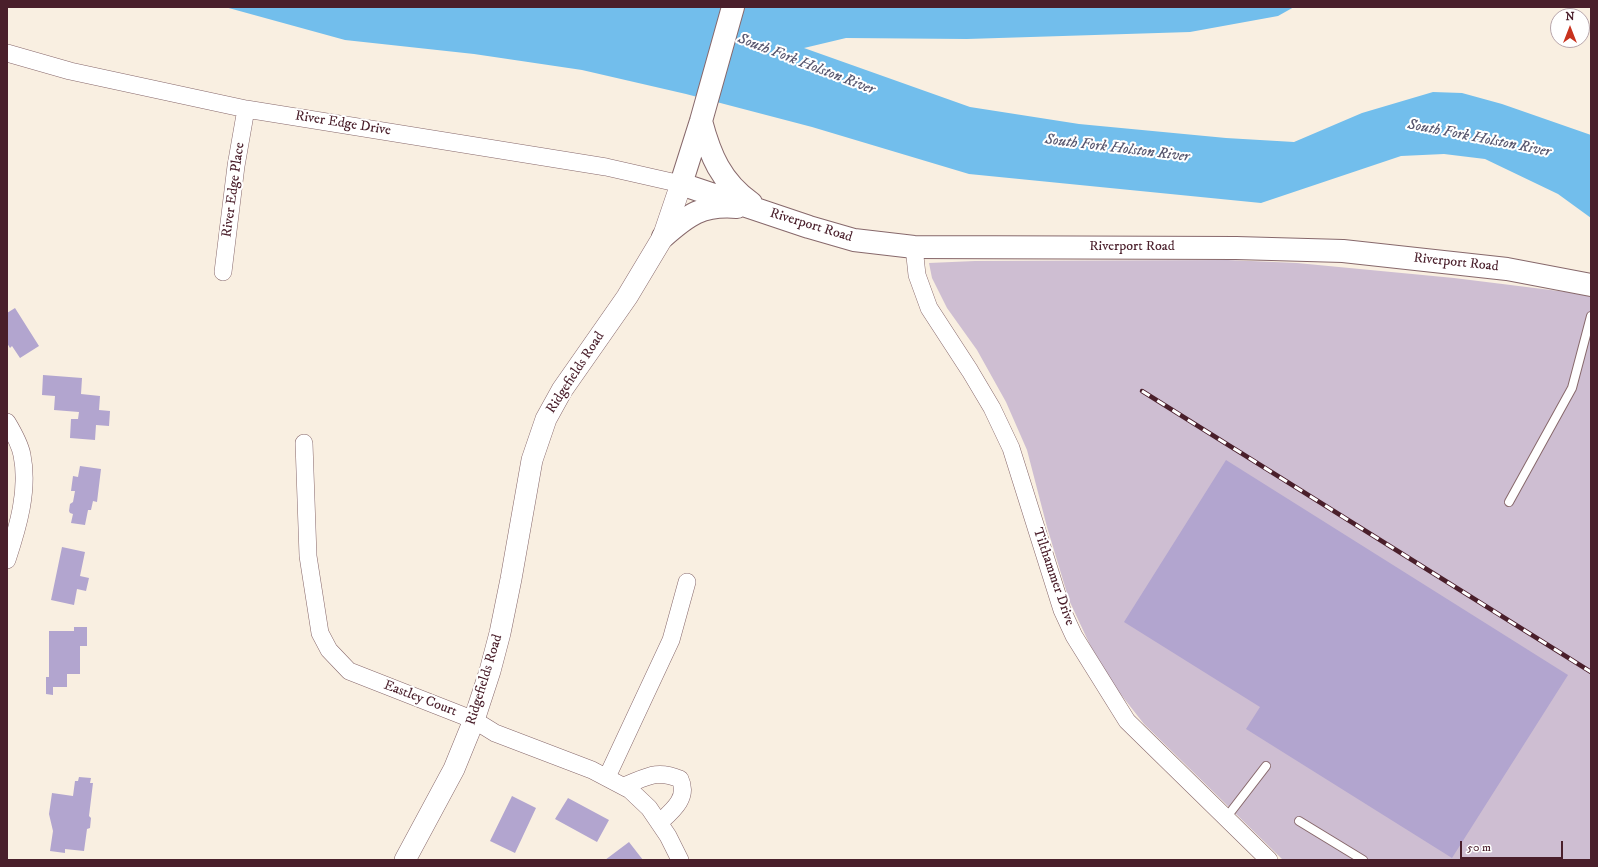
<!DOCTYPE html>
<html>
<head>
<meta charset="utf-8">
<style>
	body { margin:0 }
	#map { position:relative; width:1598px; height:867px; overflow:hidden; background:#f9efe1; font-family:"IM FELL DW Pica",serif }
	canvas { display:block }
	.frame { position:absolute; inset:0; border:8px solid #4a1f2b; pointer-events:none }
	.north { position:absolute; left:1550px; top:8px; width:40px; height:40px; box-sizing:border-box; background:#fff; border:1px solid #b7a5aa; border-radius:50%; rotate:0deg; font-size:11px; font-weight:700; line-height:16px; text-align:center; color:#4a1f2b }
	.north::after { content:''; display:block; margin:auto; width:14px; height:18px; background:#c8321e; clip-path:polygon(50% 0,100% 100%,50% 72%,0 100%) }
	.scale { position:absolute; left:1460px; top:841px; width:103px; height:18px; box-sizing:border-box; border:2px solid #4a1f2b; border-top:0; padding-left:5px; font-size:12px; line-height:14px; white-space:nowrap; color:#4a1f2b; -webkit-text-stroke:3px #fff; paint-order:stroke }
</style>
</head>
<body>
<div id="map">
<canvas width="1598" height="867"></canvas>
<div class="frame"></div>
<div class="north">N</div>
<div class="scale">50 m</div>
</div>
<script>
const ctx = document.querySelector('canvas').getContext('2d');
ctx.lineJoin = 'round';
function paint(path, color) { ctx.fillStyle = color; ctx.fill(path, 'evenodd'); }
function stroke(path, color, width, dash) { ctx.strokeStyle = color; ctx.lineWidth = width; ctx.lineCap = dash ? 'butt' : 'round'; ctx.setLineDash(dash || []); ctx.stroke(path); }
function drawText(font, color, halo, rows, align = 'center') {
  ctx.font = font + ' "IM FELL DW Pica",serif'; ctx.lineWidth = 4; ctx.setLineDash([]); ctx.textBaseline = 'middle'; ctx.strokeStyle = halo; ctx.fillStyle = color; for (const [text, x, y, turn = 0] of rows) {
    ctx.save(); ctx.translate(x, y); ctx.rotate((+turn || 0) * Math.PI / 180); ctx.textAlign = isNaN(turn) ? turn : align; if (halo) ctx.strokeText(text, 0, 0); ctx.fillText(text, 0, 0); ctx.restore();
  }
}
const industrial = new Path2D(`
	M1228,260L1297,263L1454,278L1591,295V860H1283L1144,724L1115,687L1090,645L1069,600L1047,527L1027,450L1006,402L977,350L947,308L932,278L929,263L975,261Z`);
const water = new Path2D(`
	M225,7H1294L1278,16L1190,32L967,39L846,38L804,48L970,107L1079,124L1226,138L1294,142L1362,113L1433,92L1462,93L1502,104L1591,135V218L1558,194L1485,159L1444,154L1401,156L1261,203L969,174L812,127L686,94L582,70L474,54L345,40Z`);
const building = new Path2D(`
	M15,308L39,346L20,358L12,346L10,348L7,343V313Z
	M43,375L82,378L81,394L100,396L99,410L110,411L109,426L96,425L95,440L70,438L71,419H78L79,412L54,410L55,396L42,395Z
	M1226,460L1568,675L1452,858L1246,729L1260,707L1124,622Z
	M80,466L101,469L97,502L93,501L91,510H88L85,525L71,523L73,514L70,513L69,511L70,504L73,502L75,491H71L73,476L78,477Z
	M62,547L85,552L80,576L89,578L86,591L77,589L74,605L51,600Z
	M74,627H87V646H80V674H67V687H53V695L46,694V677H49V631H74Z
	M79,777L91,778L90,783H93L89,816L91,818L90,828L87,829L84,851L65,849V853L50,851L53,831L49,814L52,793L73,796L75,781H78Z
	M512,796L536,808L515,853L490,841Z
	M568,798L609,820L597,842L555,819Z
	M629,842L643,860H605Z`);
const service = new Path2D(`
	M1509,502L1572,388L1591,316
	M1226,818L1266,766
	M1299,821L1363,860`);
const minor = new Path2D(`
	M7,53L70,71L246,109L606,167L681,184
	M914,247L917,275L929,308L970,371L992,408L1011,448L1062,610L1074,636L1127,721L1269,860
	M223,272L236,166L246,109
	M7,422C13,432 20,444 22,455C29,490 18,527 7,560
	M304,443L308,556L320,633L329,650L349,671L474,720L495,733L592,770L630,790L649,808L668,836L680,860
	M607,777L671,640L687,582
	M624,786C647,777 656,769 680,779C689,798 672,811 659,823`);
const tertiary = new Path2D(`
	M405,860L454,769L474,720L490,671L500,633L511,579L532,460L546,419L562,390L627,297L663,237L681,184`);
const secondary = new Path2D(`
	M733,7L701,121L681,184L809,227L854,240L914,247L1236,248L1343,251L1507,269L1591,285
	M701,121C710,155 721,182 751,203
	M663,237C688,215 702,204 737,207`);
const rail = new Path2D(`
	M1142,391L1591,672`);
const streetNames = [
	["River Edge Drive",343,124,9],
	["River Edge Place",234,190,-82],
	["Riverport Road",811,226,17],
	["Riverport Road",1132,247],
	["Riverport Road",1456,263,6],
	["Ridgefields Road",576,373,-57],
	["Tilthammer Drive",1053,577,71],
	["Ridgefields Road",485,680,-73],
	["Eastley Court",420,699,21]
];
const waterNames = [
	["South Fork Holston River",806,65,21],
	["South Fork Holston River",1479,139,11],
	["South Fork Holston River",1117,149,7]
];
paint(industrial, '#cebed2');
paint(water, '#72beec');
paint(building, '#b2a5cf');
stroke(service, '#87686b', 10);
stroke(minor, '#87686b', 18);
stroke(tertiary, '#87686b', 22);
stroke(secondary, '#87686b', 24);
stroke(service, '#fff', 8);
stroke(minor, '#fff', 17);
stroke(tertiary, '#fff', 21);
stroke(secondary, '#fff', 22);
stroke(rail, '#4a1f2b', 4.5);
stroke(rail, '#fff', 3, [9]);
drawText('14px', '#4a1f2b', '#fff', streetNames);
drawText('italic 15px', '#58576f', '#fff', waterNames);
</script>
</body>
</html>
